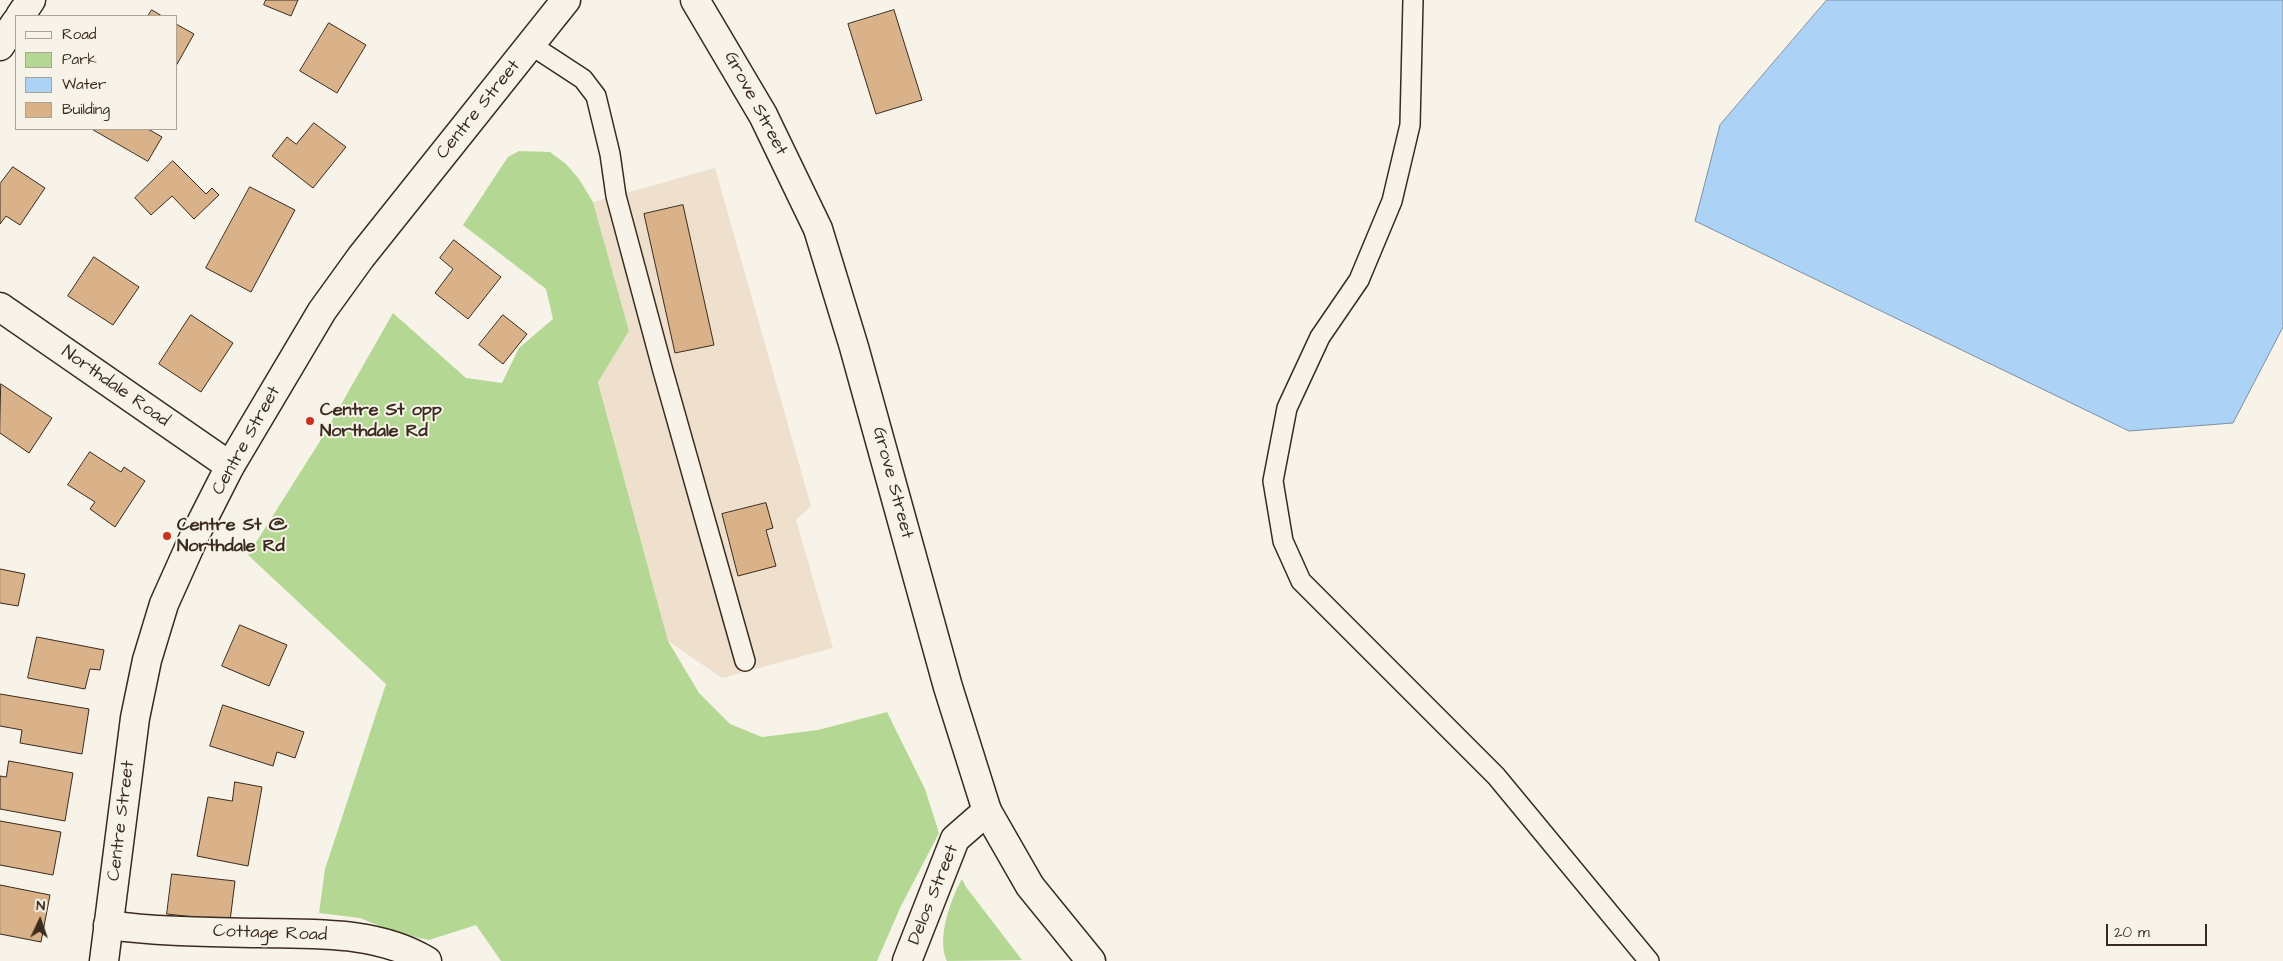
<!DOCTYPE html>
<html>
<head>
<meta charset="utf-8">
<style>
	body { margin:0 }
	#map { position:relative; width:2283px; height:961px; overflow:hidden; background:#f7f3e8; font-family:"Architects Daughter",sans-serif }
	canvas { display:block }
	.legend { position:absolute; left:15px; top:15px; width:162px; height:115px; box-sizing:border-box; background:#f7f3e8; border:1px solid #aca397; margin:0; padding:6px 9px; list-style:none; font-size:15px; color:#3b2a1e }
	.legend li { display:flex; align-items:center; gap:10px; height:25px }
	.legend b { width:25px; border:1px solid #aca397 }
	.north { position:absolute; left:15px; top:896px; width:50px; height:50px; -webkit-text-stroke:4px #f7f3e8; paint-order:stroke; rotate:3deg; font-size:14px; font-weight:700; line-height:20px; text-align:center; color:#3b2a1e }
	.north::after { content:''; display:block; margin:auto; width:18px; height:22px; background:#3b2a1e; clip-path:polygon(50% 0,100% 100%,50% 72%,0 100%) }
	.scale { position:absolute; left:2106px; top:924px; width:101px; height:22px; box-sizing:border-box; border:2px solid #3b2a1e; border-top:0; padding-left:6px; font-size:15px; line-height:18px; white-space:nowrap; color:#3b2a1e; -webkit-text-stroke:4px #f7f3e8; paint-order:stroke }
</style>
</head>
<body>
<div id="map">
<canvas width="2283" height="961"></canvas>
<ul class="legend">
<li><b style="height:6px;background:#f7f3e8"></b>Road</li>
<li><b style="height:14px;background:#b4d893"></b>Park</li>
<li><b style="height:14px;background:#acd3f6"></b>Water</li>
<li><b style="height:14px;background:#d9b28a"></b>Building</li>
</ul>
<div class="north">N</div>
<div class="scale">20 m</div>
</div>
<script>
const ctx = document.querySelector('canvas').getContext('2d');
ctx.lineJoin = 'round';
function paint(path, color) { ctx.fillStyle = color; ctx.fill(path, 'evenodd'); }
function stroke(path, color, width, dash) { ctx.strokeStyle = color; ctx.lineWidth = width; ctx.lineCap = dash ? 'butt' : 'round'; ctx.setLineDash(dash || []); ctx.stroke(path); }
function drawText(font, color, halo, rows, align = 'center') {
  ctx.font = font + ' "Architects Daughter",sans-serif'; ctx.lineWidth = 4; ctx.setLineDash([]); ctx.textBaseline = 'middle'; ctx.strokeStyle = halo; ctx.fillStyle = color; for (const [text, x, y, turn = 0] of rows) {
    ctx.save(); ctx.translate(x, y); ctx.rotate((+turn || 0) * Math.PI / 180); ctx.textAlign = isNaN(turn) ? turn : align; if (halo) ctx.strokeText(text, 0, 0); ctx.fillText(text, 0, 0); ctx.restore();
  }
}
const built = new Path2D(`
	M715,168L811,506L796,520L833,648L722,678L668,641L598,381L629,331L593,202Z`);
const green = new Path2D(`
	M519,151L550,152L566,164L579,179L593,202L629,331L598,382L668,641L699,693L730,724L762,737L818,730L887,712L925,789L939,833L900,908L877,961H501L476,925L429,940L400,934L360,918L319,913L325,869L386,684L248,555L322,438L393,313L466,378L502,383L519,348L553,319L546,289L463,225L508,157Z
	M962,879L966,887L1022,960L947,961C936,940 951,898 962,879Z`);
const water = new Path2D(`
	M1827,0H2283V327L2233,423L2129,431L1695,221L1720,125Z`);
const building = new Path2D(`
	M266,0H298L291,16L264,5Z
	M152,10L162,16H148Z
	M894,10L922,100L876,114L848,24Z
	M329,23L366,45L337,93L300,71Z
	M176,24L194,34L176,66Z
	M314,123L346,147L313,188L272,156L287,137L296,144Z
	M92,129H148L162,137L148,161Z
	M173,161L206,194L212,188L219,195L194,219L172,196L151,215L135,198Z
	M13,167L45,188L20,225L6,216L0,224V184Z
	M250,187L295,210L251,292L206,268Z
	M683,205L714,345L675,353L644,214Z
	M454,240L501,277L468,319L435,293L453,269L440,258Z
	M94,257L139,287L113,325L68,296Z
	M191,315L233,343L201,392L159,364Z
	M503,315L527,334L503,364L479,345Z
	M1,384L52,418L29,453L0,433Z
	M90,452L121,472L124,467L145,481L115,527L90,509L95,502L68,485Z
	M766,503L773,528L766,530L776,566L738,576L722,514Z
	M0,569L25,574L18,606L0,603Z
	M240,625L287,645L269,686L222,666Z
	M37,637L104,650L100,670L90,669L85,689L28,678Z
	M0,694L89,709L82,754L20,743L22,730L0,726Z
	M223,705L304,732L295,758L277,752L273,766L210,746Z
	M9,761L73,773L65,821L0,809V776L6,777Z
	M235,782L262,787L248,866L197,856L208,797L232,801Z
	M0,821L61,832L53,875L0,865Z
	M172,874L235,881L230,921L167,914Z
	M0,885L50,895L41,942L0,934Z`);
const service = new Path2D(`
	M1413,0L1410,125L1392,201L1359,280L1320,337L1287,408L1273,481L1283,541L1301,581L1496,776L1649,961
	M531,45L583,79L596,96L610,154L616,196L663,371L745,661`);
const minor = new Path2D(`
	M20,16L31,0
	M0,46L16,22
	M0,307L230,466
	M108,925C159,932 209,932 260,933C316,934 378,931 427,961
	M907,961L955,839L987,811`);
const tertiary = new Path2D(`
	M104,961L135,718L147,660L164,604L194,537L230,466L322,311L361,257L566,0`);
const secondary = new Path2D(`
	M695,0L763,115L818,229L854,347L948,687L987,811L1030,886L1091,961`);
const markers = [
	[310,421,5,"#c8321e"],
	[167,536,5,"#c8321e"]
];
const streetNames = [
	["Grove Street",755,104,62],
	["Centre Street",479,110,-51],
	["Northdale Road",115,387,35],
	["Centre Street",247,441,-61],
	["Grove Street",892,483,75],
	["Centre Street",122,821,-83],
	["Delos Street",934,895,-68],
	["Cottage Road",270,934,2]
];
const poiNames = [
	["Centre St opp",320,411],
	["Northdale Rd",320,432],
	["Centre St @",177,526],
	["Northdale Rd",177,547]
];
paint(built, '#eee0cc');
paint(green, '#b4d893');
paint(water, '#acd3f6');
stroke(water, '#7f8fa0', 1);
paint(building, '#d9b28a');
stroke(building, '#3b2a1e', 1);
stroke(service, '#3b2a1e', 22);
stroke(minor, '#3b2a1e', 31);
stroke(tertiary, '#3b2a1e', 31);
stroke(secondary, '#3b2a1e', 31);
stroke(service, '#f7f3e8', 19);
stroke(minor, '#f7f3e8', 28);
stroke(tertiary, '#f7f3e8', 28);
stroke(secondary, '#f7f3e8', 28);
for (const [x, y, r, color] of markers) { const dot = new Path2D(); dot.arc(x, y, r, 0, 2 * Math.PI); ctx.fillStyle = color; ctx.fill(dot); stroke(dot, '#f7f3e8', 2); }
drawText('18px', '#3b2a1e', '#f7f3e8', streetNames);
drawText('bold 18px', '#3b2a1e', '#f7f3e8', poiNames, 'left');
</script>
</body>
</html>
